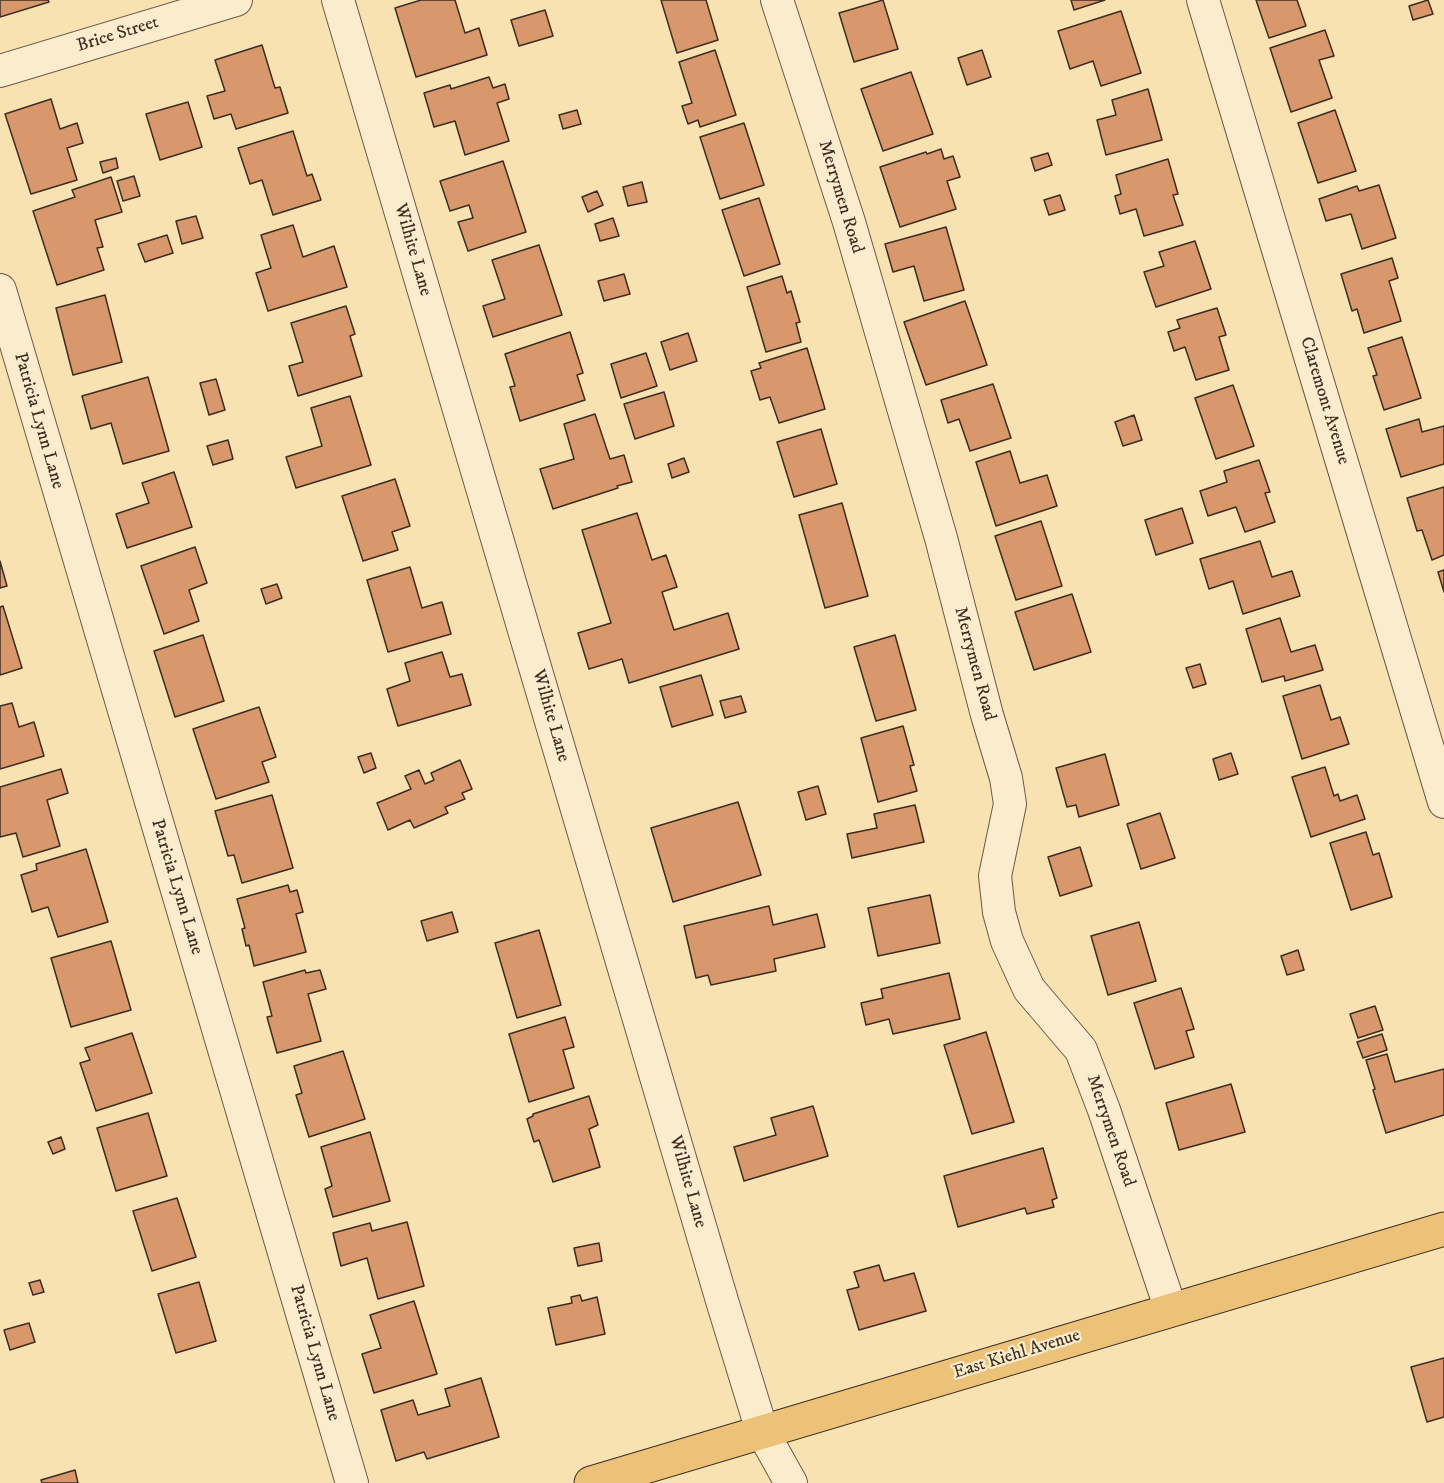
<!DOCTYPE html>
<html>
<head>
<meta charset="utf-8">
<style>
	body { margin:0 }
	canvas { display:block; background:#f8e2b1 }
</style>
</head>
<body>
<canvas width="1444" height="1483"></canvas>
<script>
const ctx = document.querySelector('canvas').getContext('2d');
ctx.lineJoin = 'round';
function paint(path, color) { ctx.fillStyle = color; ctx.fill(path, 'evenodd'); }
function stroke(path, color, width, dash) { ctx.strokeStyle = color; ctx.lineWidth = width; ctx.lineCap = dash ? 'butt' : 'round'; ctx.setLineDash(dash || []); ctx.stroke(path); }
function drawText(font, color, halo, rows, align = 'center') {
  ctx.font = font + ' "IM FELL DW Pica",serif'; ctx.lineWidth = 4.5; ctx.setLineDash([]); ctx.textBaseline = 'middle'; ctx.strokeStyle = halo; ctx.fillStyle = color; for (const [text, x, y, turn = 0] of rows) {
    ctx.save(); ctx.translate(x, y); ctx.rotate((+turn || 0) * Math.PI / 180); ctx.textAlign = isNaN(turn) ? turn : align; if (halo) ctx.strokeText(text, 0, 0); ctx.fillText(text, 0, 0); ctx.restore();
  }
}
const building = new Path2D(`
	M0,0H48L49,2L0,17Z
	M421,0H455L465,33L479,28L487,55L416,77L395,8Z
	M661,0H706L718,40L677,53Z
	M883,0L898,49L854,62L839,13Z
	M1071,0H1105L1074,10Z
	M1256,0H1297L1306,26L1269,38Z
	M1428,0L1433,14L1413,20L1409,6Z
	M545,10L553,36L519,46L511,20Z
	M1121,11L1141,73L1101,86L1093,61L1070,69L1058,31Z
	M1325,30L1334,56L1319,60L1332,98L1291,112L1270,48Z
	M262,45L275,88L280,87L288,113L236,129L231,114L214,119L207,96L225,91L215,60Z
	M715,50L736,115L700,127L698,120L688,124L682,106L692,103L679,62Z
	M982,50L991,77L967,85L958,58Z
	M911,72L933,134L883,151L861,89Z
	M489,77L493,88L505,84L509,99L497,103L509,141L465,155L455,121L434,127L424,93L450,85L451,89Z
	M1148,89L1162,140L1106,155L1097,120L1116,115L1112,100Z
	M51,99L60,129L77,123L83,143L67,148L77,180L31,194L5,114Z
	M188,102L202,147L160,160L146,114Z
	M577,110L581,124L563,129L559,115Z
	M1335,110L1356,171L1318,183L1298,123Z
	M744,123L764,185L720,199L700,137Z
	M293,131L307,176L312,174L321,200L273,215L262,180L250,184L238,148Z
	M941,149L944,159L953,156L960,177L947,181L956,209L900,227L880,167L926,152L927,154Z
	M1048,153L1052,165L1035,171L1031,158Z
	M116,158L118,168L103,173L100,162Z
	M1168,159L1178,194L1173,195L1183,225L1144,236L1136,209L1120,214L1115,196L1121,194L1116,175Z
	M503,161L526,232L468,251L458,222L473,218L469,205L450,211L440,181Z
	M134,176L140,196L123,201L117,181Z
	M111,177L122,212L95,220L103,247L97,248L104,270L57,285L33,211L75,197L72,190Z
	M642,182L647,202L628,206L623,187Z
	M1379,185L1396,238L1362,249L1351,214L1326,221L1319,199L1357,186L1359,191Z
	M597,191L603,205L588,212L582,197Z
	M1060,195L1065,210L1049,215L1044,200Z
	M759,198L780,264L744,276L722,210Z
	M196,216L203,238L182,244L176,221Z
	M613,218L619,236L600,241L595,224Z
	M293,225L303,257L334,246L347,287L268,311L256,273L271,268L261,235Z
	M946,227L964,290L924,301L914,266L893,272L885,244Z
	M167,235L173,253L145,262L138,244Z
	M1195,241L1211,289L1156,307L1144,272L1164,266L1159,252Z
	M539,245L562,315L493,337L483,306L505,299L492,260Z
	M1392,258L1398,278L1389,281L1401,321L1364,333L1357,309L1352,311L1341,274Z
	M624,274L630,294L604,301L598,281Z
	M782,276L787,293L791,291L800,322L796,323L801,342L766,352L747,287Z
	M105,295L122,362L73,375L56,308Z
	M965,301L987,365L926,385L904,322Z
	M346,306L355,334L350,336L362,376L298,396L289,366L303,362L291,323Z
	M1217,308L1226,335L1219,337L1229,370L1196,380L1185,347L1174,351L1168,332L1180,328L1177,320Z
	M570,332L583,373L577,375L585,400L520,421L510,387L515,386L505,354Z
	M688,333L697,361L670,370L661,342Z
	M1402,337L1421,398L1384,410L1373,376L1377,375L1368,348Z
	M807,348L825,409L779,423L770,397L760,400L751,371L761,368L759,363Z
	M646,353L657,386L621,398L611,364Z
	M148,377L169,451L123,464L111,423L91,429L82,396Z
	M216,379L225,410L209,415L200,383Z
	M993,384L1011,438L970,451L959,419L948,423L941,400Z
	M1233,385L1254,446L1216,459L1195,398Z
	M664,392L674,426L635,439L624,404Z
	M350,396L371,465L296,488L286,457L322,446L311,408Z
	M595,414L610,459L624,455L632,482L617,486L618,488L553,509L540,469L574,459L564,424Z
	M1134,415L1142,440L1123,446L1115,422Z
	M1419,419L1422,432L1444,426V464L1401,477L1386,429Z
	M821,429L837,484L794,497L777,442Z
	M228,440L233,459L213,465L207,446Z
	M1010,451L1020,483L1047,475L1057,506L996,526L976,462Z
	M684,458L689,472L672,478L668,464Z
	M1259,460L1270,492L1265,493L1275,522L1245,532L1236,507L1208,516L1200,491L1227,482L1224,471Z
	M174,472L192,527L127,548L116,514L149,503L142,483Z
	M395,479L410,526L392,532L398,550L363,561L342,496Z
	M1444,487V555L1432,560L1422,530L1417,531L1407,498Z
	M842,503L868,596L825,608L799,515Z
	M1182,508L1193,543L1156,555L1145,520Z
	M637,513L652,560L666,555L677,587L662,592L674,630L728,613L739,649L629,683L622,659L589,669L578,633L611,623L582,530Z
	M1041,521L1062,586L1016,600L995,536Z
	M1260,541L1272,577L1292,571L1300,596L1243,614L1233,581L1209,589L1200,559Z
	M195,547L207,583L189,590L199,621L164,634L141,566Z
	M0,561L7,586L0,588Z
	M410,567L422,608L442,602L451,634L388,652L367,580Z
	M1444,570V592L1438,572Z
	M277,584L282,598L266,604L261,589Z
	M1072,594L1091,652L1034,670L1015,612Z
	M3,606L22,668L0,675V607Z
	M1280,618L1291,652L1315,645L1323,670L1285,681L1284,676L1262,682L1246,629Z
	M203,635L224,701L175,717L154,651Z
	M895,635L916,710L876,721L854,647Z
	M442,652L450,677L462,674L471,705L398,726L387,689L410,681L405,663Z
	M1200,664L1206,684L1193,688L1186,668Z
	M701,675L713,715L672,727L660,687Z
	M1320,685L1331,720L1340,717L1349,744L1302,759L1283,696Z
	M741,696L746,712L725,718L720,701Z
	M12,703L19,727L34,722L44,756L0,769V706Z
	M259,707L276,757L262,762L269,782L216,799L193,729Z
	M903,726L914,765L910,766L917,791L878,802L861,738Z
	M371,753L376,768L364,773L358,757Z
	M1231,753L1238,774L1219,780L1213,759Z
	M1105,754L1119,805L1079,817L1076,805L1067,807L1056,768Z
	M460,760L472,789L462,793L465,799L445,807L448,813L414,828L410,820L388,830L377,803L411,789L405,776L419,770L425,784L434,780L431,773Z
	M1325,767L1334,796L1338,794L1340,801L1357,795L1365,819L1311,837L1292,777Z
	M61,769L68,793L47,800L60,846L23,857L16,833L0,837V787Z
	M818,786L826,814L806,820L798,792Z
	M272,795L293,868L242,883L234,855L228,856L215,811Z
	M738,802L761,875L673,902L651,828Z
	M915,805L924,842L852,858L847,834L877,828L874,814Z
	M1160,813L1175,858L1141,869L1127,824Z
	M1366,832L1373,855L1379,853L1392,897L1351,910L1330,843Z
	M1080,847L1092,886L1060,896L1048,857Z
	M86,849L108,922L58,937L48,907L32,912L21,875L37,870L36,864Z
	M288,885L290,892L297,890L303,912L296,914L306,952L254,966L249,945L246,946L242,929L245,928L237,899Z
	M930,895L940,943L878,956L868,908Z
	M769,906L773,925L817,914L825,947L774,959L776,971L711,985L708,975L696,978L684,926Z
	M452,912L458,932L427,941L421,921Z
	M1139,922L1156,981L1108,995L1091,936Z
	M539,930L561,1005L517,1018L495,943Z
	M111,941L131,1010L71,1027L51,958Z
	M1298,950L1304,970L1287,975L1281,956Z
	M305,970L306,973L320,970L326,989L308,994L321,1041L277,1053L267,1017L272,1016L263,982Z
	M949,973L960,1019L893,1034L889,1019L866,1025L861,1003L883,998L881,989Z
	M1181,988L1194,1029L1186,1031L1194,1057L1155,1069L1134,1003Z
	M1375,1006L1383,1030L1358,1038L1350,1014Z
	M565,1017L574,1047L563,1050L574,1088L529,1102L509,1034Z
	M986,1032L1014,1122L972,1134L944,1045Z
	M132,1033L152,1093L96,1111L80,1063L90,1060L85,1048Z
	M1382,1034L1387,1050L1363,1058L1357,1042Z
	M343,1051L365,1119L309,1137L296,1095L302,1093L294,1066Z
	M1387,1054L1395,1082L1444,1069V1115L1386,1133L1373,1090L1375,1089L1366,1060Z
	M1231,1084L1245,1132L1179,1150L1166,1103Z
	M589,1096L598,1125L589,1129L600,1167L553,1182L539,1140L534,1142L527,1119L533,1116V1114Z
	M813,1106L828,1156L744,1181L734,1147L776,1135L771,1118Z
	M148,1113L167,1176L116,1191L97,1128Z
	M370,1132L390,1201L333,1217L325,1189L332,1186L321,1147Z
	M61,1137L65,1149L53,1154L48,1142Z
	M1043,1148L1057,1198L1052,1200L1054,1207L1027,1214L1025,1208L958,1227L944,1176Z
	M177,1198L196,1257L152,1271L133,1211Z
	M407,1222L424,1286L378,1299L367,1258L341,1266L333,1233L370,1223L372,1231Z
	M599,1243L602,1261L578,1266L574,1248Z
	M879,1265L884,1281L914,1273L926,1311L859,1330L847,1290L859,1287L854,1272Z
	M40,1280L44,1292L33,1295L29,1283Z
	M199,1282L216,1341L176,1353L158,1294Z
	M580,1295L582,1301L597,1297L605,1334L556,1345L548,1308L572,1303L571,1297Z
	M414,1301L437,1374L374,1393L362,1354L381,1348L370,1315Z
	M29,1323L35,1342L10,1350L4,1330Z
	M1444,1358V1417L1427,1422L1411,1367Z
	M481,1378L499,1437L427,1459L424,1452L396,1461L381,1410L413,1400L418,1415L450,1406L445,1389Z
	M75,1470L78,1483H42L41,1480Z`);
const minor = new Path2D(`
	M338,0L723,1304L762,1431L791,1483
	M777,0L849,222L941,538L987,715L1006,778L1010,804L995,876L999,912L1007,941L1029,989L1081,1050L1104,1110L1171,1310
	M1203,0L1444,802
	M0,71L236,0
	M0,290L352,1483`);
const major = new Path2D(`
	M591,1483L1444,1229`);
const streetNames = [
	["Brice Street",118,35,-17],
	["Merrymen Road",840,197,73],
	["Wilhite Lane",412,250,74],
	["Claremont Avenue",1324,401,73],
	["Patricia Lynn Lane",38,421,74],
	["Merrymen Road",974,664,75],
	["Wilhite Lane",550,716,74],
	["Patricia Lynn Lane",176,887,73],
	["Merrymen Road",1110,1131,71],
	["Wilhite Lane",687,1182,74],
	["Patricia Lynn Lane",314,1353,74],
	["East Kiehl Avenue",1017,1355,-17]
];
paint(building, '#d8986b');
stroke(building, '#3c2d23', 1.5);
stroke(minor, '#6b5a46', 34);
stroke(major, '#3c2d23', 35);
stroke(minor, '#faeccc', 32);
stroke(major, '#ecc178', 33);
drawText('18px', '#3c2d23', '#faeccc', streetNames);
</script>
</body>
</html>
